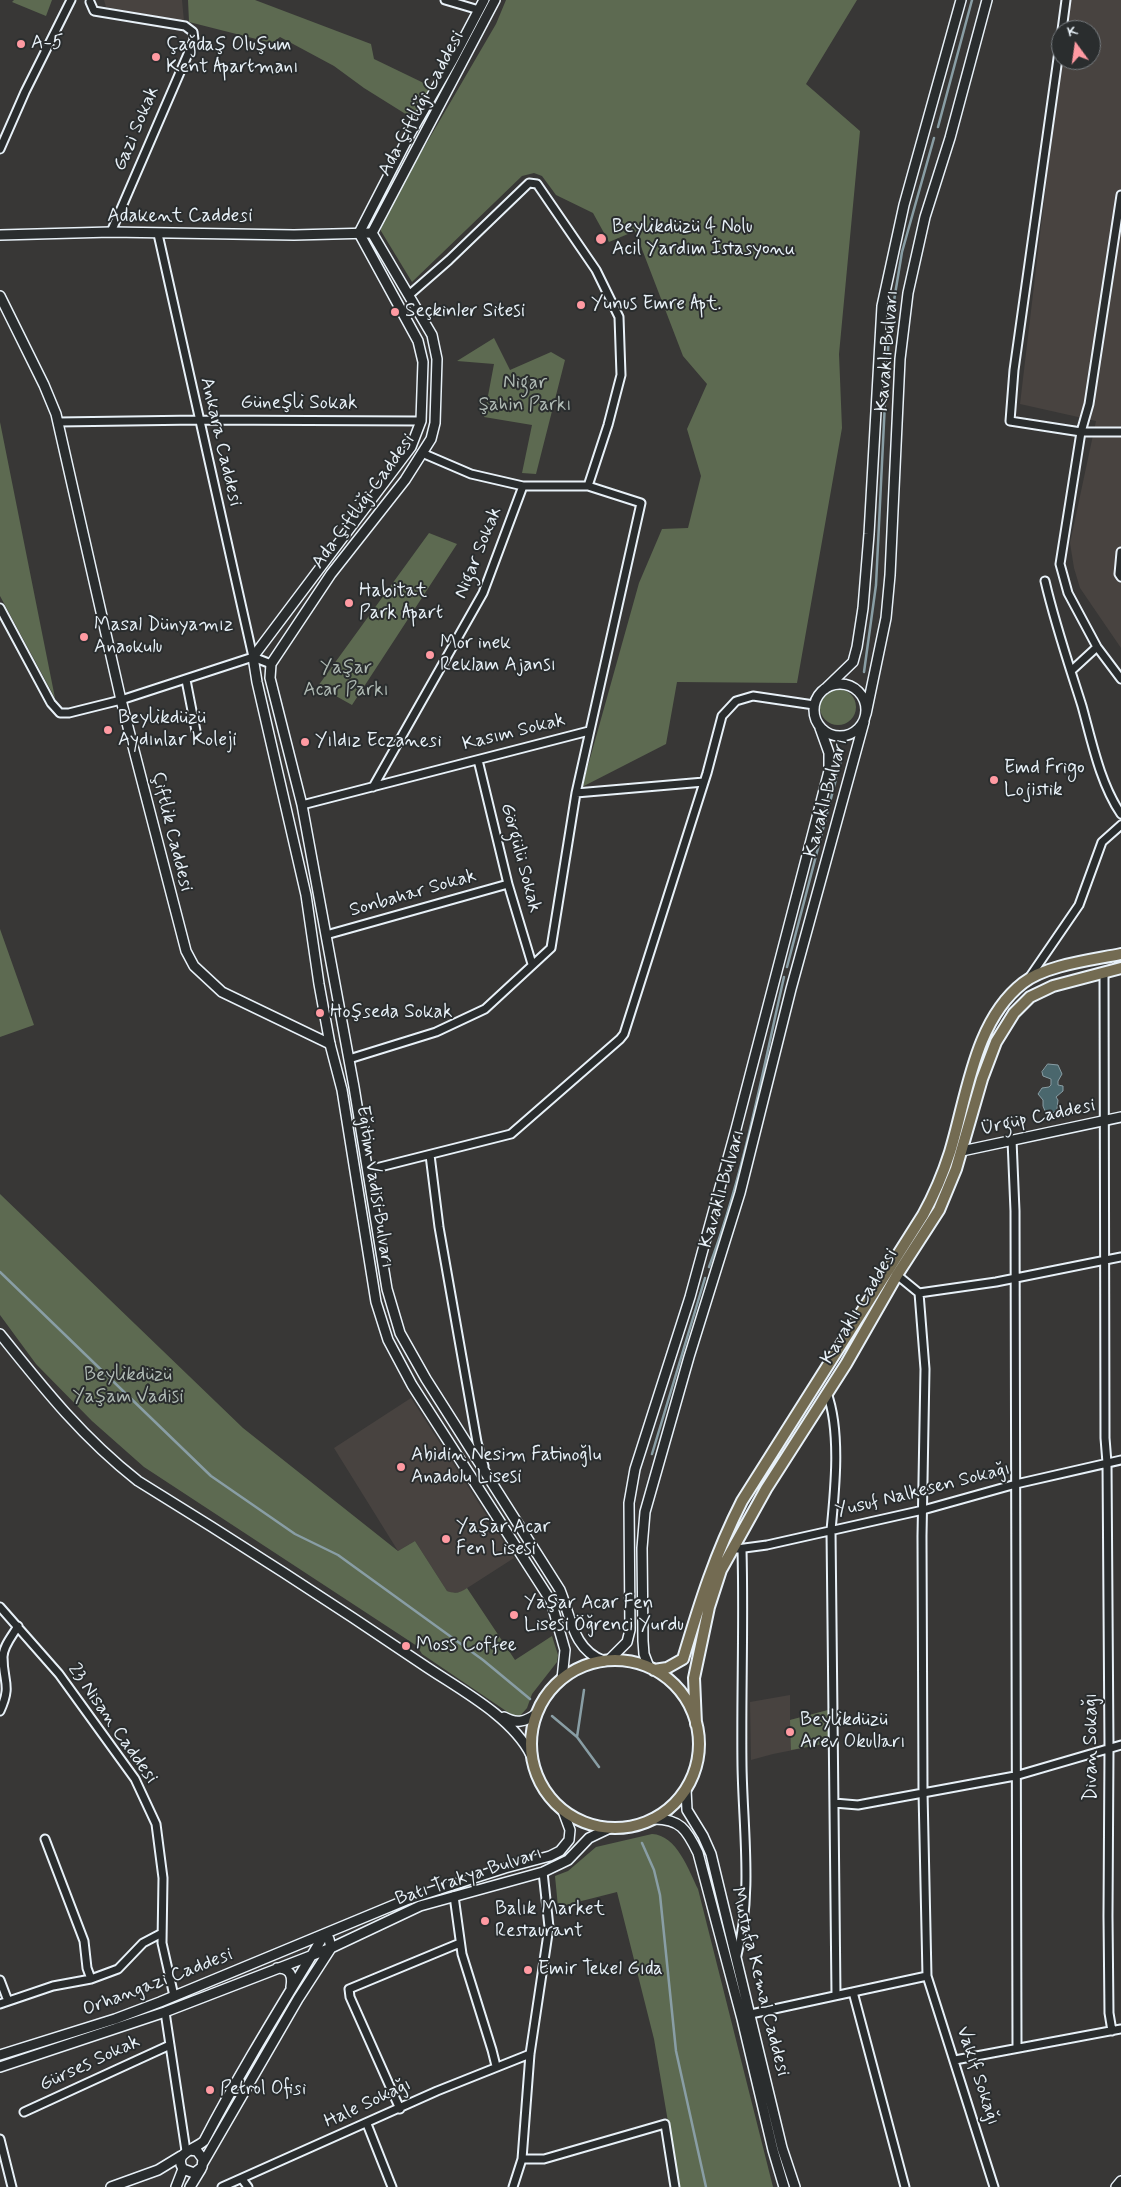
<!DOCTYPE html>
<html>
<head>
<meta charset="utf-8">
<style>
	body { margin:0 }
	#map { position:relative; width:1121px; height:2187px; overflow:hidden; background:#383736; font-family:Mynerve,sans-serif }
	canvas { display:block }
	.north { position:absolute; left:1051px; top:20px; width:50px; height:50px; box-sizing:border-box; background:#2a2d2e; border:1px solid #767b7f; border-radius:50%; rotate:346deg; font-size:14px; font-weight:700; line-height:20px; text-align:center; color:#e8f1f8 }
	.north::after { content:''; display:block; margin:auto; width:18px; height:22px; background:#ff9aa2; clip-path:polygon(50% 0,100% 100%,50% 72%,0 100%) }
</style>
</head>
<body>
<div id="map">
<canvas width="1121" height="2187"></canvas>
<div class="north">K</div>
</div>
<script>
const ctx = document.querySelector('canvas').getContext('2d');
ctx.lineJoin = 'round';
function paint(path, color) { ctx.fillStyle = color; ctx.fill(path, 'evenodd'); }
function stroke(path, color, width, dash) { ctx.strokeStyle = color; ctx.lineWidth = width; ctx.lineCap = dash ? 'butt' : 'round'; ctx.setLineDash(dash || []); ctx.stroke(path); }
function drawText(font, color, halo, rows, align = 'center') {
  ctx.font = font + ' Mynerve,sans-serif'; ctx.lineWidth = 4; ctx.setLineDash([]); ctx.textBaseline = 'middle'; ctx.strokeStyle = halo; ctx.fillStyle = color; for (const [text, x, y, turn = 0] of rows) {
    ctx.save(); ctx.translate(x, y); ctx.rotate((+turn || 0) * Math.PI / 180); ctx.textAlign = isNaN(turn) ? turn : align; if (halo) ctx.strokeText(text, 0, 0); ctx.fillText(text, 0, 0); ctx.restore();
  }
}
const built = new Path2D(`
	M104,0H182L184,21L106,7Z
	M1068,0H1121V648L1080,588L1074,568L1070,543L1096,421L1020,404L1061,57V60H1091V30H1064Z
	M411,1398L514,1558L461,1592L452,1593L447,1591L415,1541L398,1551L334,1448Z
	M790,1695V1720L828,1710L829,1743L773,1754L751,1760L750,1702Z`);
const green = new Path2D(`
	M14,0H52L46,16L12,2Z
	M188,0H255L371,44L374,59L432,87L412,118L364,88L334,66L280,37L272,43L189,22Z
	M506,0H857L806,84L860,131L839,354L842,428L797,683L677,682L666,744L582,787L639,583L662,529L688,528L701,476L687,429L707,384L683,356L635,231L609,242L593,213L556,195L542,176L534,173L522,176L412,282L381,231L380,223L496,24Z
	M494,338L510,370L551,352L565,360L536,474L522,473L532,425L484,417L494,364L457,361Z
	M0,422L55,698L0,596Z
	M429,533L457,544L352,705L318,686Z
	M820 707a18 18 0 1 1 36 0a18 18 0 1 1-36 0Z
	M0,929L34,1025L0,1037Z
	M0,1194L243,1428L398,1551L415,1541L447,1591C455,1594 460,1593 467,1588L515,1660L552,1636L558,1655L557,1662L532,1694L527,1708L520,1716L512,1715L422,1654L417,1646L144,1467L92,1421L36,1364L0,1315Z
	M828,1710L829,1743L791,1750L790,1720Z
	M652,1834C677,1835 689,1871 698,1889L773,2187H679L654,2039L617,1892L558,1907L555,1876L568,1871L596,1847Z`);
const water = new Path2D(`
	M1048,1064L1058,1065L1062,1074L1058,1081V1085L1063,1086V1091L1056,1097L1058,1100L1057,1109L1053,1113L1045,1111L1043,1106V1100L1038,1094L1042,1088L1049,1087L1051,1085V1079L1043,1076L1042,1072Z`);
const stream = new Path2D(`
	M938,127L972,0
	M886,391L889,331L902,252L934,138
	M864,672L876,585L885,402
	M787,967L841,760
	M709,1267C744,1174 762,1074 784,977
	M0,1272L211,1476L295,1534L338,1555L483,1660L530,1699
	M652,1454L705,1278
	M552,1716L577,1737L599,1767
	M577,1737L584,1690
	M642,1843L654,1870L660,1895L676,2051L706,2187`);
const minor = new Path2D(`
	M445,0L479,10
	M90,2L94,11L185,26L193,32L194,40L111,232
	M1062,30L1066,0
	M1061,37L1014,370L1010,421L1081,432L1060,564L1068,593L1097,647L1121,679
	M0,149L25,92L71,0
	M1121,195L1089,404L1081,432H1121
	M158,234L253,657
	M409,295L449,260L529,183L537,184L596,270L619,317L621,375L608,425L588,486
	M58,422L198,420L421,421
	M1121,552L1119,574L1121,577
	M1045,581C1055,624 1069,665 1082,706C1092,742 1100,783 1121,814
	M0,608L51,703L60,713H69L121,700L253,657
	M253,657L271,664
	M1071,671L1097,647
	M186,680L196,731
	M478,760L508,884L532,964
	M373,787L483,593L523,486
	M576,793L704,782
	M302,805L589,731
	M326,935L508,884
	M1104,972L1105,1438L1107,1463L1109,1748L1108,1916L1109,2013L1112,2031
	M1029,978L1079,905L1102,842L1121,825
	M349,1059L436,1032L485,1009L551,948L576,793L641,503L588,486H523L471,474L422,453
	M1012,1140L1015,1211L1017,2048
	M430,1155L439,1227L477,1442L484,1466
	M368,1170L511,1134L620,1039L624,1034L707,773L722,716L736,701L753,696L814,705
	M897,1275L919,1293L996,1282L1121,1257
	M919,1293L925,1369L922,1536L923,1792L927,1976L994,2187
	M827,1393C841,1431 835,1490 831,1530L836,1995
	M737,1549L767,1545L923,1510L1016,1484L1121,1460
	M0,1607L59,1674L135,1779L156,1824L163,1878L162,1943L174,1996
	M0,1711C12,1685 3,1682 3,1657C3,1646 13,1635 18,1626
	M834,1803L858,1805L1015,1776L1121,1745
	M45,1839L84,1941L87,1968L91,1979
	M454,1896L462,1954L492,2050L496,2066
	M737,1955C753,1894 743,1828 742,1766C741,1694 744,1622 742,1550
	M0,1980L8,2001
	M853,1992L905,2187
	M0,2004L53,1986L91,1979L118,1969L143,1943L162,1933
	M165,2012L186,2151
	M751,2014L927,1976
	M955,2060L1121,2029
	M400,2109L350,1997L349,1989L460,1943
	M24,2112L170,2045
	M367,2124L392,2187
	M0,2139L12,2187
	M522,2159H544L665,2124L675,2187
	M242,2179L248,2187
	M222,2187L437,2091L530,2054
	M513,2187L522,2159L530,2054L549,1927L543,1872`);
const tertiary = new Path2D(`
	M0,235L111,232L294,235L372,233
	M0,296L44,385L56,414L121,700L186,951L194,966L222,992L330,1044
	M962,1151L1121,1117
	M0,1334C44,1389 82,1437 138,1481C234,1540 329,1601 422,1664C457,1688 512,1716 531,1755
	M504,1717C516,1724 525,1722 536,1714
	M111,2187L158,2170L181,2156
	M1116,2187L1121,2181`);
const secondary = new Path2D(`
	M484,0L453,59L411,132L359,233L418,341L423,362L421,421L411,447L253,657L257,682L306,895L319,984L330,1044L342,1090L376,1302L388,1340L412,1385L551,1601L565,1650L562,1679
	M495,0L372,233L432,335L437,359L435,423L431,439L405,480L331,574L271,664L270,678L302,805L354,1087L387,1289L400,1333L426,1379L560,1590C571,1617 573,1650 604,1661
	M814 710a26 26 0 1 1 52 0a26 26 0 1 1-52 0Z
	M825,689L853,662L857,647L863,608L869,534L882,306L904,205L961,0
	M866,714L886,618L890,575L900,359L908,293L925,217L950,138L987,0
	M609,1660L627,1642L630,1630L629,1503L635,1469L690,1297L736,1129L829,771V753L820,728
	M649,1667L644,1654L643,1641L642,1548L645,1512L689,1357L740,1193L791,989L864,722
	M686,1789L687,1810L703,1836L711,1854L782,2148L795,2187
	M652,1819C680,1818 687,1830 698,1853L742,2019L773,2150L784,2187
	M277,1968C290,1968 293,1975 291,1987
	M0,2055L115,2019L160,2002L406,1900L505,1868L550,1856L560,1851L569,1840L570,1830L563,1811
	M0,2067L165,2012L331,1948L420,1906L543,1872L568,1860L589,1838L610,1828
	M190,2150L197,2151L203,2159L202,2167L194,2173L183,2169C173,2153 194,2150 204,2141C241,2070 283,2003 324,1935
	M203,2163L298,1999L331,1948L329,1939L324,1934
	M176,2187L183,2169
	M190,2187L201,2169`);
const primary = new Path2D(`
	M531 1744a84 84 0 1 1 168 0a84 84 0 1 1-168 0Z
	M654,1670L667,1668L683,1659C700,1602 715,1554 742,1501L923,1215C934,1195 943,1174 950,1152C967,1097 974,1021 1023,983C1046,965 1092,960 1121,954
	M696,1724L694,1678L709,1607L721,1570L766,1489L846,1364L897,1275L939,1210L956,1169L982,1079L996,1042L1014,1013L1030,997L1053,986L1121,968`);
const markers = [
	[21,44,5,"#ff9aa2"],
	[156,57,5,"#ff9aa2"],
	[601,239,6,"#ff9aa2"],
	[581,305,5,"#ff9aa2"],
	[395,312,5,"#ff9aa2"],
	[349,603,5,"#ff9aa2"],
	[84,637,5,"#ff9aa2"],
	[430,655,5,"#ff9aa2"],
	[108,730,5,"#ff9aa2"],
	[305,742,5,"#ff9aa2"],
	[994,780,5,"#ff9aa2"],
	[320,1013,5,"#ff9aa2"],
	[401,1467,5,"#ff9aa2"],
	[446,1539,5,"#ff9aa2"],
	[514,1615,5,"#ff9aa2"],
	[406,1646,5,"#ff9aa2"],
	[790,1732,5,"#ff9aa2"],
	[485,1921,5,"#ff9aa2"],
	[528,1970,5,"#ff9aa2"],
	[210,2090,5,"#ff9aa2"]
];
const poiNames = [
	["A-5",31,44],
	["Çağdaş Oluşum",166,46],
	["Kent Apartmanı",166,68],
	["Beylikdüzü 4 Nolu",612,228],
	["Acil Yardım İstasyonu",612,250],
	["Yunus Emre Apt.",591,305],
	["Seçkinler Sitesi",405,312],
	["Habitat",359,592],
	["Park Apart",359,614],
	["Masal Dünyamız",94,626],
	["Anaokulu",94,648],
	["Mor inek",440,644],
	["Reklam Ajansı",440,666],
	["Beylikdüzü",118,719],
	["Aydınlar Koleji",118,741],
	["Yıldız Eczanesi",315,742],
	["Emd Frigo",1004,769],
	["Lojistik",1004,791],
	["Hoşseda Sokak",330,1013],
	["Abidin Nesim Fatinoğlu",411,1456],
	["Anadolu Lisesi",411,1478],
	["Yaşar Acar",456,1528],
	["Fen Lisesi",456,1550],
	["Yaşar Acar Fen",524,1604],
	["Lisesi Öğrenci Yurdu",524,1626],
	["Moss Coffee",416,1646],
	["Beylikdüzü",800,1721],
	["Arev Okulları",800,1743],
	["Balık Market",495,1910],
	["Restaurant",495,1932],
	["Emir Tekel Gıda",538,1970],
	["Petrol Ofisi",220,2090]
];
const streetNames = [
	["Ada Çiftliği Caddesi",422,104,-62],
	["Gazi Sokak",137,129,-67],
	["Adakent Caddesi",180,217],
	["Kavaklı Bulvarı",888,351,-85],
	["Güneşli Sokak",299,404],
	["Ankara Caddesi",220,442,77],
	["Ada Çiftliği Caddesi",364,502,-54],
	["Nigar Sokak",479,553,-68],
	["Kasım Sokak",514,733,-14],
	["Kavaklı Bulvarı",827,798,-75],
	["Çiftlik Caddesi",171,832,76],
	["Görgülü Sokak",520,858,75],
	["Sonbahar Sokak",413,894,-16],
	["Ürgüp Caddesi",1038,1118,-12],
	["Eğitim Vadisi Bulvarı",374,1187,81],
	["Kavaklı Bulvarı",723,1189,-74],
	["Kavaklı Caddesi",860,1307,-59],
	["Yusuf Nalkesen Sokağı",923,1491,-14],
	["23 Nisan Caddesi",112,1724,55],
	["Divan Sokağı",1092,1747,-90],
	["Batı Trakya Bulvarı",469,1877,-18],
	["Mustafa Kemal Caddesi",759,1982,76],
	["Orhangazi Caddesi",158,1983,-21],
	["Gürses Sokak",90,2064,-25],
	["Vakıf Sokağı",977,2076,72],
	["Hale Sokağı",368,2104,-25]
];
const parkNames = [
	["Nigar",525,384],
	["Şahin Parkı",525,406],
	["Yaşar",346,669],
	["Acar Parkı",346,691],
	["Beylikdüzü",128,1376],
	["Yaşam Vadisi",128,1398]
];
paint(built, '#484340');
paint(green, '#5d6a51');
paint(water, '#4a676d');
stroke(water, '#899ea5', 1);
stroke(stream, '#899ea5', 2.5);
stroke(minor, '#e8f1f8', 11);
stroke(tertiary, '#e8f1f8', 12);
stroke(secondary, '#e8f1f8', 12);
stroke(primary, '#e8f1f8', 14);
stroke(minor, '#2a2d2e', 7);
stroke(tertiary, '#2a2d2e', 9);
stroke(secondary, '#2a2d2e', 9);
stroke(primary, '#736b52', 10);
for (const [x, y, r, color] of markers) { const dot = new Path2D(); dot.arc(x, y, r, 0, 2 * Math.PI); ctx.fillStyle = color; ctx.fill(dot); stroke(dot, '#2a2d2e', 2); }
drawText('19px', '#e8f1f8', '#2a2d2e', poiNames, 'left');
drawText('19px', '#e8f1f8', '#2a2d2e', streetNames);
drawText('19px', '#b0bbb5', '#2a2d2e', parkNames);
</script>
</body>
</html>
